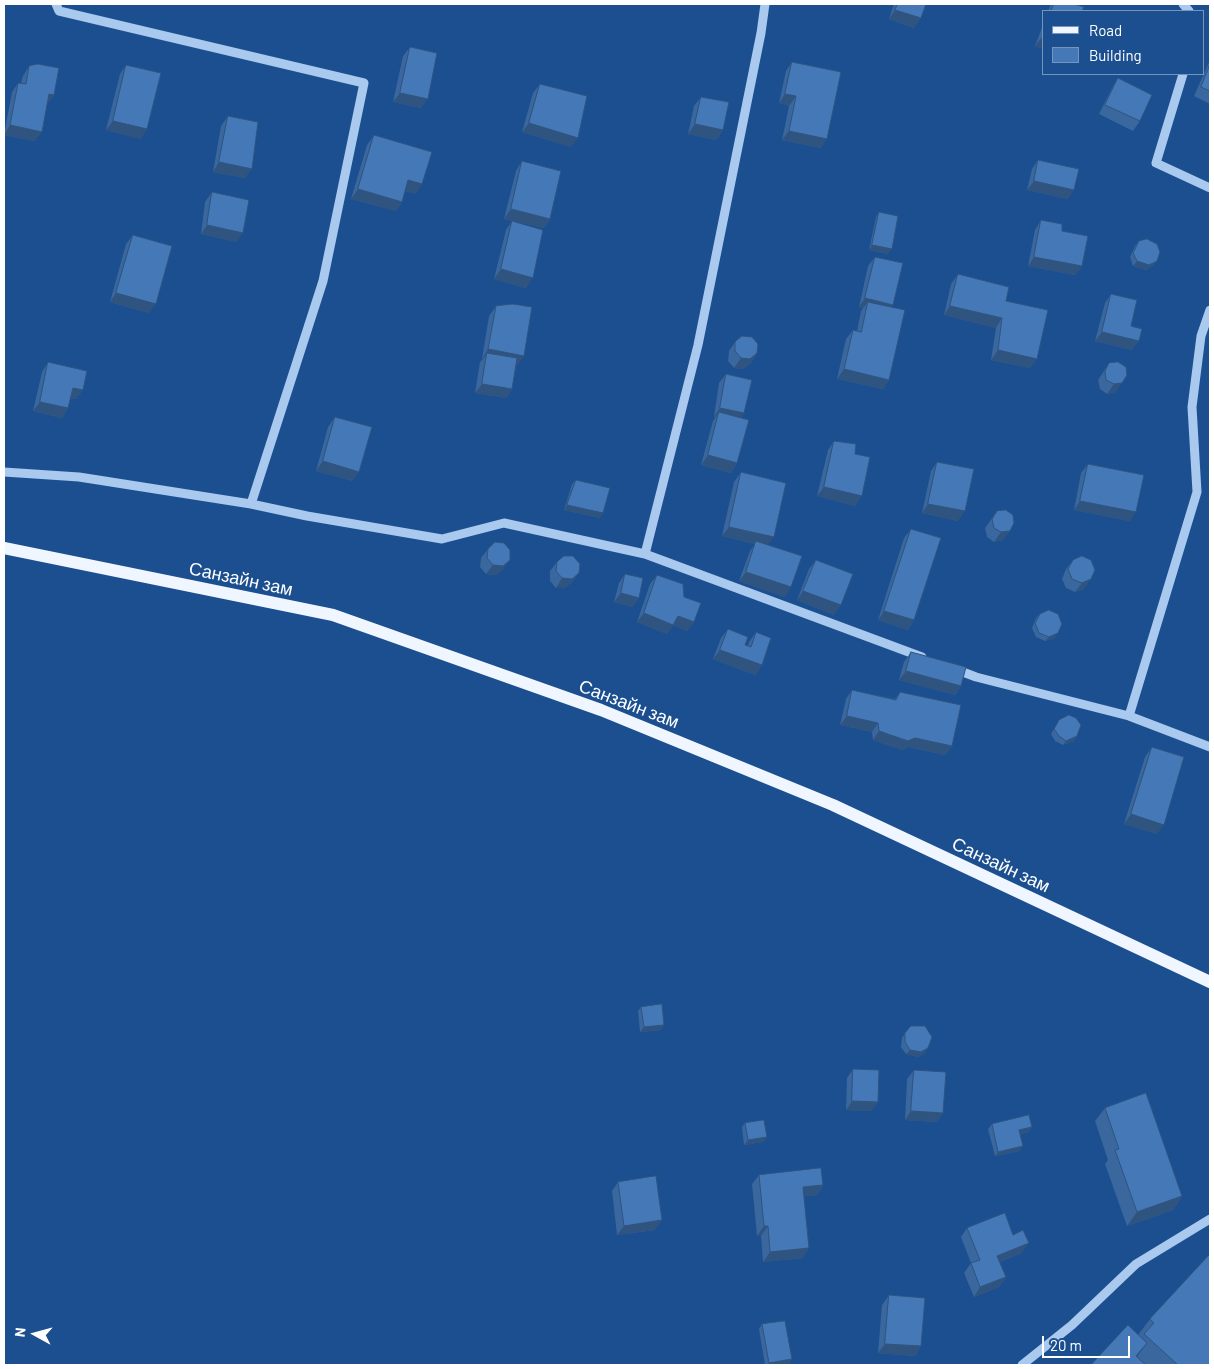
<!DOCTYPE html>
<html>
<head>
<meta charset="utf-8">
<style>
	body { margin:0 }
	#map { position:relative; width:1214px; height:1369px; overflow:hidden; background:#1b4f8f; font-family:Barlow,sans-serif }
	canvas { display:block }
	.frame { position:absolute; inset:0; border:5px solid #fff; pointer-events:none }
	.legend { position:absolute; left:1042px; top:10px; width:162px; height:65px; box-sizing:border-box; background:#1b4f8f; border:1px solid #7695bc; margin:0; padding:6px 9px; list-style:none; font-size:15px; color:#fff }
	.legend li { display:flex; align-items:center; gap:10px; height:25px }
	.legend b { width:25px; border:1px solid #7695bc }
	.north { position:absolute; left:10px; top:1309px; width:50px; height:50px; -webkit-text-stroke:4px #1b4f8f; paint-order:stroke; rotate:277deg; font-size:14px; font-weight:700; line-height:20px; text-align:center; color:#fff }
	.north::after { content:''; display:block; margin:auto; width:18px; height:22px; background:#fff; clip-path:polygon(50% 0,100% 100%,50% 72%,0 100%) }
	.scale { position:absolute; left:1042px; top:1336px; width:88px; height:22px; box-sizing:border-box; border:2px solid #fff; border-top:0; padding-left:6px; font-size:15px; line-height:18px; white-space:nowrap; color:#fff; -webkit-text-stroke:4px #1b4f8f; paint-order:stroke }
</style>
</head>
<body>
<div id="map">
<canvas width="1214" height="1369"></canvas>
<div class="frame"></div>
<ul class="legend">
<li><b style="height:6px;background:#f0f6ff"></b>Road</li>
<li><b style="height:14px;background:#4478b7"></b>Building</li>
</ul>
<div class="north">N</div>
<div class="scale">20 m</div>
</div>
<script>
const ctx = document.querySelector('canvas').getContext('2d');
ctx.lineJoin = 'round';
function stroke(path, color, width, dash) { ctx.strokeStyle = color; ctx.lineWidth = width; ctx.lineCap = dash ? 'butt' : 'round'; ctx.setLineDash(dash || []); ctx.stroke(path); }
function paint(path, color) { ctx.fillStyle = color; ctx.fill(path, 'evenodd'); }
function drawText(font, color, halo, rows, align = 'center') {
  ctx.font = font + ' Barlow,sans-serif'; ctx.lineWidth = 4; ctx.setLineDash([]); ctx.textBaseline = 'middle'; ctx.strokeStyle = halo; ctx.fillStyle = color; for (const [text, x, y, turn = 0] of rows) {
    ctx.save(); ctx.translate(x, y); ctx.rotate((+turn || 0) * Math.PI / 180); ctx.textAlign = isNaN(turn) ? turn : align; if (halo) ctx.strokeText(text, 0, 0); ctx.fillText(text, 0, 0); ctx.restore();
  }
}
const minor = new Path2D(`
	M56,4L59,11L364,83L323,281L251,504
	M1183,4L1189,11
	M1183,74L1156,163L1210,188
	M4,472L79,477L251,504L307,516L442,539L504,523L645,554L922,657
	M645,554L698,345L761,33L765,4
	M955,669L976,677L1129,716L1210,747
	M1129,716L1197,492L1192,407L1201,336L1210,310
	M1022,1365L1072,1325L1136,1264L1210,1219`);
const major = new Path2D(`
	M4,548L333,615L601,710L833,805L1210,982`);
const wall = new Path2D(`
	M894,4H926L914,28L889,19Z
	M1051,4H1054L1082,11H1048Z
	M1043,25V49L1035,46Z
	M410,47L421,108L393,102L403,56Z
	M1210,60V104L1194,96Z
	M792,62L821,148L782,140L789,106L779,103L786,71Z
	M126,65L141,139L106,130L120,74Z
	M29,66L54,95L47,104L35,141L4,135L12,92L18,83H21L23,76Z
	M1118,78L1140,121L1133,131L1099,114L1112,88Z
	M540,84L571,147L522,132L533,93Z
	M701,97L723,130L716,140L688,134L694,106Z
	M228,116L245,178L213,172L221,126Z
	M374,135L416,194L405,191L402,202L396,211L351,199L367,145Z
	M1038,160L1068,199L1027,190L1032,169Z
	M522,161L550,219L544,228L514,221L526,288L494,279L506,230L512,221L504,219L516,171Z
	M212,192L237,242L201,234L205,202Z
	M879,212L888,254L869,250L876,217Z
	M1041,220L1062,231L1082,266L1075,275L1028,266L1035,230Z
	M133,235L149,313L110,302L126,244Z
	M1139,241L1154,265L1146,270L1133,266L1130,257L1135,246Z
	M875,257L893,305L891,307L889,380L883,389L837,379L846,339L853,330L857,331L861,311L863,308L859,307L868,266Z
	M958,274L1006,301L1030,368L991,360L996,328L944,315L951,284Z
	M1111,294L1132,350L1095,341L1105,303Z
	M496,306L518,365H516L512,389L506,398L475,393L480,362L483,359H482L489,316Z
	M735,342L757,353L751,363L743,369L734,368L728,361L729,351Z
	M48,362L83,390L76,399L70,398L68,408L62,418L33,411L42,372Z
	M1109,363L1116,392L1107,394L1100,389L1098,380Z
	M726,374L741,418L737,463L731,473L701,465L713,421L715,418L714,417L719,383Z
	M335,417L353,481L316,471L328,427Z
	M834,441L855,454V506L817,496L828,450Z
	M937,462L958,521L922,513L931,471Z
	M1088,464L1130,521L1074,510L1081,473Z
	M741,472L768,545L785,597L739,581L750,551L755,544L722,536L734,482Z
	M576,480L600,518L564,510L572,484Z
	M997,511L1003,540L994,542L987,537L985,528Z
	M911,529L914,620L908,630L878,620L904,538Z
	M488,549L503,569L496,575L486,574L480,567L481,558Z
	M816,560L834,615L797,600L809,569Z
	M1073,560L1084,589L1075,592L1066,588L1062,579L1066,569Z
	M557,562L579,573L572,582L565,588H556L550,581V571Z
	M625,574L639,598L632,607L614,602L619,583Z
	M657,575L684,597L694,622L687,631L673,625L667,634L637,622L650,584Z
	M1040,614L1055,638L1045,641L1036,637L1032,628L1036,618Z
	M728,629L745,645L748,646L749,642L756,632L762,665L755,675L713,659L721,638Z
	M911,652L961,686L955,695L899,680L904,662Z
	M852,690L895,699L900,692L952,746L945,755L908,747L902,750L873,740L872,732L840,725L846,699Z
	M1059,720L1077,736L1074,741L1063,745L1055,741L1051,734Z
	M1152,747L1157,834L1124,824L1145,757Z
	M641,1007L661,1030L640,1032L638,1011Z
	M905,1033L925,1053L918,1057L906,1054L901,1047L902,1038Z
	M853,1069L878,1102L871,1111L846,1110L847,1078Z
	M914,1070L943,1113L937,1122L905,1120L907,1079Z
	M1105,1108L1182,1196L1173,1210L1127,1226L1105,1164L1108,1160L1095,1121Z
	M745,1123L767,1137L763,1142L744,1145L742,1127Z
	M992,1124L1029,1132L1020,1134V1151L995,1156L988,1129Z
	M759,1175L823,1185L817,1195L804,1196L803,1258L763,1262L761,1236H757L752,1184Z
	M618,1182L655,1230L617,1235L612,1191Z
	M967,1228L1013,1235L1022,1253L999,1262L1006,1277L999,1287L974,1297L964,1273L971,1263L961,1237Z
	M889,1295L921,1346L915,1356L878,1353L882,1305Z
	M1150,1319L1210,1365H1146L1137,1357L1091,1365L1138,1335Z
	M762,1324L792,1359L789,1364L780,1365H765L759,1329Z`);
const shadedWall = new Path2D(`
	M895,10L921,18L914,28L889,19Z
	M1042,37L1043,38V49L1035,46Z
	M400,93L428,99L421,108L393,102Z
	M49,94L54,95L47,104Z
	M785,94L796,96L789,106L779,103Z
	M113,121L147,129L141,139L106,130Z
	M529,123L578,138L571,147L522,132Z
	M695,124L723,130L716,140L688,134Z
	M10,125L42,132L35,141L4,135Z
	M789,131L827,139L821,148L782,140Z
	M219,162L252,169L245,178L213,172Z
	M408,180L422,184L416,194L402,190Z
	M1034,181L1074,190L1068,199L1027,190Z
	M358,189L402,202L396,211L351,199Z
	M511,209L550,219L544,228L504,219Z
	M207,225L243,233L237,242L201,234Z
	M872,245L892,249L888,254L869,250Z
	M1034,257L1082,266L1075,275L1028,266Z
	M1137,261H1157L1154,265L1146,270L1133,266Z
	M501,269L533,278L526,288L494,279Z
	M116,293L156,304L149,313L110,302Z
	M865,298L893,305L886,314L868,302L863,308L859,307Z
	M950,306L1002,318L996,328L944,315Z
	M1102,332L1139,341L1132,350L1095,341Z
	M488,349L524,356L518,365L486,359L487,353L483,359H482Z
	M998,350L1037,359L1030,368L991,360Z
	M757,353L751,363L743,369L734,368L741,358Z
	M844,369L889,380L883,389L837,379Z
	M1122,383L1116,392L1107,394L1114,384Z
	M482,384L512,389L506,398L475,393Z
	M73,388L83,390L76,399L66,397Z
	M40,402L68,408L62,418L33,411Z
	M720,408L744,413L738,423L719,412L715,418L714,417Z
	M708,455L737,463L731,473L701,465Z
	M323,461L359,472L353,481L316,471Z
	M824,487L862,496L855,506L817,496Z
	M1080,501L1136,512L1130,521L1074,510Z
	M928,504L965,511L958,521L922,513Z
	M567,505L603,513L600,518L564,510Z
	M729,527L774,537L767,546L756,541L755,544L722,536Z
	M1010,531L1003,540L994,542L1001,532Z
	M510,560L503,569L496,575L486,574L493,565Z
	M746,572L791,587L785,597L739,581Z
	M579,573L572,582L565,588H556L562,578Z
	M1091,579L1084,589L1075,592L1082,583Z
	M803,591L841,605L834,615L797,600Z
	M621,593L639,598L632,607L614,602Z
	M884,611L914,620L908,630L878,620Z
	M644,613L678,616L694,622L687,631L673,625L667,634L637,622Z
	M1058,633L1055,638L1045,641L1049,637Z
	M720,650L762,665L755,675L713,659Z
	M906,671L961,686L955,695L899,680Z
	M847,716L878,723L872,732L840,725Z
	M879,731L915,738L952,746L945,755L908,747L902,750L873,740Z
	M1077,736L1074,741L1063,745L1066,741Z
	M1131,814L1164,825L1157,834L1124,824Z
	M664,1025L661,1030L640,1032L644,1027Z
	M928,1048L925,1053L918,1057L906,1054L910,1050Z
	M852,1101L878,1102L871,1111L846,1110Z
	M911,1111L943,1113L937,1122L905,1120Z
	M1032,1127L1029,1132L1016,1135L1019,1130Z
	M767,1137L763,1142L744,1145L748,1140Z
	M1023,1146L1020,1151L995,1156L998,1152Z
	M823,1185L817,1195L797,1197L803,1187Z
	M1182,1196L1173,1210L1127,1226L1137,1212Z
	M662,1220L655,1230L617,1235L624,1226Z
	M764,1226H768L761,1236H757Z
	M1029,1243L1022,1253L990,1265L997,1256Z
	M809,1248L803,1258L763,1262L770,1252Z
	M1006,1277L999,1287L974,1297L980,1287Z
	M1147,1343L1137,1357L1130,1365L1136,1356Z
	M885,1344L921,1346L915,1356L878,1353Z
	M792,1359L789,1364L780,1365H767L769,1363Z`);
const building = new Path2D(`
	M898,4H926L921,18L895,10Z
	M1054,4H1074L1084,7L1082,11H1051Z
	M410,47L437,53L428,99L400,93Z
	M792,62L841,72L827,139L789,131L796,96L785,94Z
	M38,64L59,68L54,95L49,94L42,132L10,125L18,83L26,84L29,66Z
	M126,65L161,73L147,129L113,121Z
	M1210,65V91L1201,87Z
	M1118,78L1152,95L1140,121L1105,105Z
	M540,84L587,96L578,138L529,123Z
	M701,97L729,102L723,130L695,124Z
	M228,116L258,122L252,169L219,162Z
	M374,135L432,152L422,184L408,180L402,202L358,189Z
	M1038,160L1079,169L1074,190L1034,181Z
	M522,161L561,171L550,219L511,209Z
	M212,192L249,200L243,233L207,225Z
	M879,212L898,216L892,249L872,245Z
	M1041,220L1062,224V231L1088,236L1082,266L1034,257Z
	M512,221L543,230L533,278L501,269Z
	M133,235L172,246L156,304L116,293Z
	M1147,239L1157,244L1160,252L1157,261L1149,265L1137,261L1133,253L1139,241Z
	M875,257L903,263L893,305L865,298Z
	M958,274L1009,287L1006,301L1048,310L1037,359L998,350L1002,318L950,306Z
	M1111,294L1137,300L1131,326L1142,329L1139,341L1102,332Z
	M868,302L905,310L889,380L844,369L853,330L861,332Z
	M513,304L532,307L524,356L488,349L496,306Z
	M742,336L752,337L758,344L757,353L750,359L741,358L735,351V342Z
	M487,353L517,358L512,389L482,384Z
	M48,362L87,371L83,390L73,388L68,408L40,402Z
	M1118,362L1126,367L1127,375L1122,383L1114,384L1106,380L1105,371L1109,363Z
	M726,374L752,380L744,413L720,408Z
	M719,412L749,420L737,463L708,455Z
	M335,417L372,427L359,472L323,461Z
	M834,441L856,444L855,454L870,457L862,496L824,487Z
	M937,462L974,469L965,511L928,504Z
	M1088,464L1144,475L1136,512L1080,501Z
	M741,472L786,483L774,537L729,527Z
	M576,480L610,488L603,513L567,505Z
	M1006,510L1013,515L1014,523L1010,531L1001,532L994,528L992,519L997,511Z
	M911,529L941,538L914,620L884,611Z
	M756,541L802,556L791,587L746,572Z
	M495,542L504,543L510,550V560L503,566L493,565L487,558L488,549Z
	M564,556H573L580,564L579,573L572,579L562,578L556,571L557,562Z
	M1082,556L1091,560L1095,570L1091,579L1082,583L1072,579L1068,569L1073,560Z
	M816,560L853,574L841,605L803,591Z
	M625,574L643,578L639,598L621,593Z
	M657,575L683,584L684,597L701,603L694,622L678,616L673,625L644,613Z
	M1049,610L1058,614L1062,624L1058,633L1049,637L1039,633L1035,623L1040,614Z
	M728,629L748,637L745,645L751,647L756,632L771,638L762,665L720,650Z
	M911,652L966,667L961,686L906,671Z
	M852,690L896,700L900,692L961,705L952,746L915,738L908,741L879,731L878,723L847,716Z
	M1069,715L1076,718L1081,725L1077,736L1066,741L1059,736L1054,729L1059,720Z
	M1152,747L1184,757L1164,825L1131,814Z
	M662,1004L664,1025L644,1027L641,1007Z
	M911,1026H925L932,1037L928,1048L921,1052L910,1050L905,1042V1033Z
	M853,1069L879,1070L878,1102L852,1101Z
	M914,1070L946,1072L943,1113L911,1111Z
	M1146,1093L1182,1196L1137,1212L1115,1150L1119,1149L1105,1108Z
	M1029,1115L1032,1127L1019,1130L1023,1146L998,1152L992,1124Z
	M764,1120L767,1137L748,1140L745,1123Z
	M821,1168L823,1185L803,1187L809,1248L770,1252L768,1226H764L759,1175Z
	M656,1176L662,1220L624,1226L618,1182Z
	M1005,1213L1013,1235L1023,1230L1029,1243L997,1256L1006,1277L980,1287L971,1263L980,1260L967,1228Z
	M1210,1254V1365H1178L1144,1334L1154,1323L1150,1319Z
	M889,1295L925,1298L921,1346L885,1344Z
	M785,1321L792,1359L769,1363L762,1324Z
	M1128,1325L1147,1343L1136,1356L1146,1365H1091Z`);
const streetNames = [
	["Санзайн зам",241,579,12],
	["Санзайн зам",629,704,21],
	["Санзайн зам",1001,865,25]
];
stroke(minor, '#a9c9ee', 9);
stroke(major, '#f0f6ff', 12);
paint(wall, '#3a679d');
paint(shadedWall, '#305480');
paint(building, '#4478b7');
stroke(building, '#305480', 1);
drawText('18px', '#fff', '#1b4f8f', streetNames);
</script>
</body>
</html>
